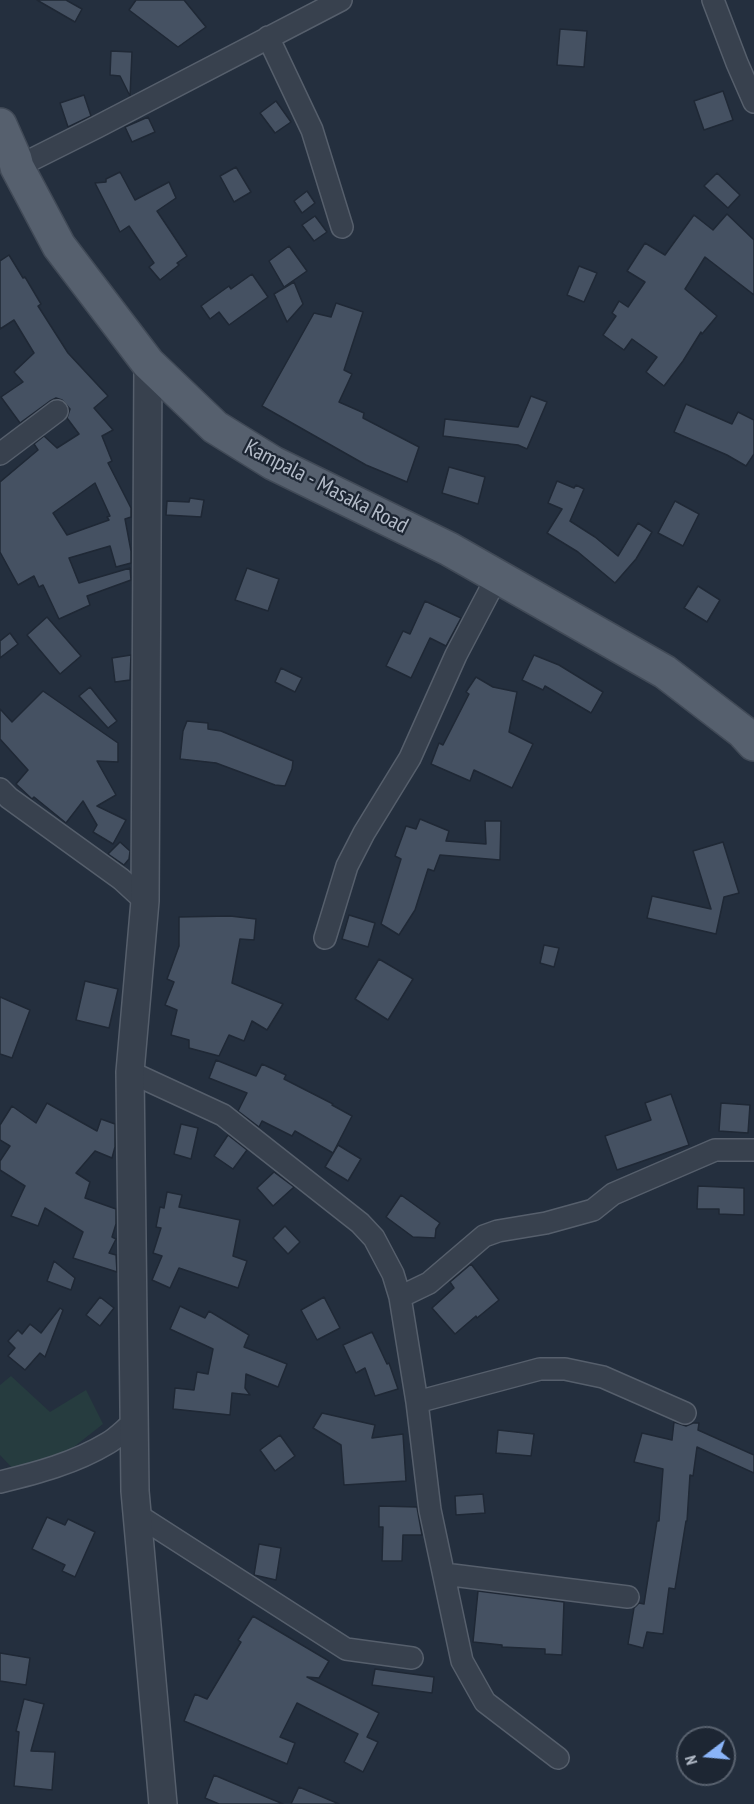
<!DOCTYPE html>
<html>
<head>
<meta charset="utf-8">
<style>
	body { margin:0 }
	#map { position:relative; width:754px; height:1804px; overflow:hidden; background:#242f3e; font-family:"PT Sans Narrow",sans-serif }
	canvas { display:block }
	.north { position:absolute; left:676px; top:1726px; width:60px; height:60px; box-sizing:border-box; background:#1d2633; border:2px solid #59626f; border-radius:50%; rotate:254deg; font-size:16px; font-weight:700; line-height:24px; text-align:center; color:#b4bcc9 }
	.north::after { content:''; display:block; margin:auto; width:21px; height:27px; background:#8ab4f8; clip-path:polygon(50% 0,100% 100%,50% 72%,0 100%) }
</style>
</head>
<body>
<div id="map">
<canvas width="754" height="1804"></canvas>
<div class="north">N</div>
</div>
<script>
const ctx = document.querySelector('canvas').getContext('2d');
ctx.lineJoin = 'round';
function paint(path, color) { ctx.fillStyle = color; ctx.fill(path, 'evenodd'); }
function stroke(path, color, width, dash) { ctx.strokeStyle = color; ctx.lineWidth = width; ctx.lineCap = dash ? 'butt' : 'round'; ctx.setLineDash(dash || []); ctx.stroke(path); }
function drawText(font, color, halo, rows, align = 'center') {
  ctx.font = font + ' "PT Sans Narrow",sans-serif'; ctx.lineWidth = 4.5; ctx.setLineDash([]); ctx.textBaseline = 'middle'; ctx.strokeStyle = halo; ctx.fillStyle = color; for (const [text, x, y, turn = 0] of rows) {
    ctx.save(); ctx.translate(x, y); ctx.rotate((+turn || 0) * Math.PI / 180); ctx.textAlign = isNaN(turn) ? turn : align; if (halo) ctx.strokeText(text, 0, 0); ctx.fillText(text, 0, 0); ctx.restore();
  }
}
const green = new Path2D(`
	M11,1376L50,1412L86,1390L103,1424L61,1457L15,1471L0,1455V1385Z`);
const building = new Path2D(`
	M37,0H66L82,9L75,22Z
	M136,0H184L206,27L178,47L129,10Z
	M560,29L587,31L584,67L557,65Z
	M111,51L132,52L130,96L120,76L110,75Z
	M723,91L733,120L704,130L694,101Z
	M84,95L91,116L68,127L60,103Z
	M276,101L291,122L275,133L260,113Z
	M148,117L155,132L132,142L125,127Z
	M236,167L251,192L234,202L220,176Z
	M120,172L135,200L169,182L176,198L157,211L187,256L177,263L179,265L160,280L149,267L154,263L129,226L120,232L95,183L106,182V179Z
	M717,173L740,195L728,208L704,186Z
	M307,191L315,203L302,213L294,201Z
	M727,214L754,240V295L705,257L685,289L717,316L702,334L701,332L683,361L664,386L646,372L657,357L632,339L624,350L603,335L616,316L612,313L619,301L628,307L645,282L627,271L645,243L665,255L694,215L713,230Z
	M315,216L327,232L314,241L302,225Z
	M289,246L307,271L284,287L269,261Z
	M9,255L23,278L25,277L41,304L38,306L68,353L108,396L94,408L113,430L102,436L112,461L108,463L131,508V517L125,519L131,551V563L116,567L110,546L69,558L79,583L130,568L131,580L87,596L90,605L59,619L43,585L39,587L34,576L18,585L0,552V482L38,450L34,444L44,436L57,448L79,434L67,418L70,409L62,400L56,398L50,401L20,423L1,397L23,382L14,372L34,353L14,320L0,329V261ZM95,483L110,516L107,517L109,520L67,535L53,513Z
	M579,266L597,273L584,302L567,295Z
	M252,274L268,297L229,325L219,312L210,319L201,306L229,286L231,289Z
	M294,282L303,304L287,322L274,294Z
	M336,303L363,312L344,370L352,374L339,402L364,413L363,418L419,447L407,482L366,465L262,406L314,313L331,317Z
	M531,396L547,402L527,449L518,445L443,436L445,419L518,427Z
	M686,404L732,424L738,412L754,420V454L746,466L727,455L674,432Z
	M449,467L485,477L478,504L442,493Z
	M557,481L574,488L576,485L584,489L570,521L595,537L618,556L638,523L652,532L636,559L615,583L578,552L547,533L562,509L548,503Z
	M190,498L204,500L201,517L166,515L167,501L189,502Z
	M675,501L699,514L683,546L658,533Z
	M247,568L279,579L268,611L235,600Z
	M698,586L720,600L707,622L684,608Z
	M425,601L461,618L446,646L430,638L411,678L386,666L403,631L410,634Z
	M47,617L81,656L60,674L27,635Z
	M10,633L18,644L0,658V641Z
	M131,655L130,680L115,682L112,658Z
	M534,655L559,665L603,692L591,713L545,686L543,690L522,680Z
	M281,668L302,678L295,692L275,682Z
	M476,677L493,687L517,692L509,732L533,744L512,788L474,770L470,781L431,764L439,743L443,745L469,694L466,692Z
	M90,687L117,721L108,728L79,696Z
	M43,691L118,743V762L97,761L116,795L97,806L126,820L113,844L93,832L97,825L83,801L66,823L34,797L32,799L16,784L28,770L0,739V709L12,722Z
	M187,721L208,723V729L221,731L293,761L292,769L285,786L275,785L216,763L180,759L183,731Z
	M420,819L449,831L446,841L486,844L485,821H501L500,860L440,855L434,871L428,869L415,910L399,935L381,924L401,859L395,856L406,826L416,829Z
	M120,842L130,851L129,859L124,865L108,854Z
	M723,842L739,893L724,897L716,934L647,918L652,896L711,909L693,851Z
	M349,915L375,923L368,947L342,939Z
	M230,916L256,919L254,940L240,939L232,983L283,1004L267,1030L252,1021L244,1041L229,1035L219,1056L189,1048V1040L171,1035L177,1010L165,1005L174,982L167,979L179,946V917Z
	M544,945L559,948L554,967L540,963Z
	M379,959L413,979L388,1020L355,999Z
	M85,981L118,989L109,1028L76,1020Z
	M0,997L30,1010L12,1058L0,1054Z
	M216,1060L256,1076L262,1064L286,1075L284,1079L333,1104L332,1105L352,1116L333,1153L295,1131L292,1136L262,1121L259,1127L238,1111L247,1093L209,1078Z
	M671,1094L689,1145L617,1170L605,1136L651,1120L645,1103Z
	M47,1103L97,1131L101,1119L115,1124V1147L112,1158L95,1151L76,1173L90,1182L85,1198L116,1209V1224L112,1237L116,1239L109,1253L116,1255L117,1272L73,1258L83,1232L45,1208L38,1226L11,1216L25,1186L0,1170V1161L10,1146L0,1140V1125L12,1106L36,1123Z
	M721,1103L750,1105L748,1133L719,1131Z
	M181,1124L198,1128L191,1159L174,1154Z
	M228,1135L247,1150L233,1169L214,1156Z
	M338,1145L361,1159L348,1181L325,1167Z
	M274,1172L294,1187L273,1206L257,1188Z
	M698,1186L744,1188V1215L719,1214V1209H697Z
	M167,1192L182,1195L179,1207L240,1220L233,1256L247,1261L238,1288L179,1268L170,1288L152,1280L162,1256L153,1253L161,1228L156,1227L160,1207L164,1208Z
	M401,1195L440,1223L436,1229L435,1238L413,1237L386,1217Z
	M285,1226L300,1242L288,1254L273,1238Z
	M54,1261L75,1278L71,1290L47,1281Z
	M471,1264L499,1300L477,1318L476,1316L455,1334L432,1308L454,1288L450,1282Z
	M100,1297L114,1308L100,1326L86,1315Z
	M324,1297L340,1328L317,1340L301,1310Z
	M180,1306L205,1318L209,1311L249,1335L244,1347L287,1364L278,1387L246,1374L245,1388L250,1395L232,1393L230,1415L173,1409L175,1388L194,1390L197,1372L208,1374L213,1349L170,1329Z
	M60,1308L63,1310L45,1357L40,1353L25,1370L8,1356L15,1348L8,1341L18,1330L22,1334L30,1324L41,1333Z
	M372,1332L387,1364L389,1363L398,1389L375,1396L365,1368L356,1373L343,1345Z
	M322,1413L375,1425L372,1438L403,1434L406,1481L344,1485L341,1445L313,1428Z
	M674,1422L686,1426L693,1423H699L698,1430L754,1455V1473L697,1447L693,1476L690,1475L687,1521H686L675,1589L669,1588L663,1634L647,1632L643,1648L628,1644L634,1608L639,1603L644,1604L657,1521H659L663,1469L634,1462L642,1433L672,1440Z
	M498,1430L534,1434L531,1456L496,1453Z
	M280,1435L295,1456L275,1471L260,1450Z
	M483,1494L485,1513L456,1515L455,1496Z
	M379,1506L417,1507L422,1535H403L402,1561H382L383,1527H379Z
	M47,1517L65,1525L68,1519L95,1532L75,1577L62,1571L65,1565L32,1549Z
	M259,1544L281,1548L276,1580L254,1575Z
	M478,1591L564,1602L562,1655L545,1654V1649L502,1647V1645L473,1642Z
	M253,1616L329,1661L319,1678L307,1677L379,1713L367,1737L378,1742L363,1772L344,1762L358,1734L297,1703L280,1737L295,1743L287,1764L184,1721L195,1694L207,1699L241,1642L238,1640Z
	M0,1653L30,1658L26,1685L0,1681Z
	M375,1669L434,1677L432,1693L372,1685Z
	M24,1699L44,1704L31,1751L55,1752L52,1790L14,1786L19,1732L16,1731Z
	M214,1775L283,1804H219L205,1798Z
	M299,1787L339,1804H291Z`);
const minor = new Path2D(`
	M713,0L737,63L754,102
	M268,37L312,130L342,227
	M17,167L97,127L341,0
	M0,454L57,411
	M0,789L9,798L121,879L145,901
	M325,938L347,866L364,833L410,758L456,655L497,577
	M130,1072L223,1115L360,1223L374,1238L393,1274L400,1297L417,1402L430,1510L462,1661L485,1702L558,1758
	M400,1297L429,1283L484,1236L498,1231L546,1223L593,1210L613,1194L715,1150H754
	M417,1402L540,1369H565L603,1377L685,1413
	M0,1482C37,1473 75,1463 108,1443C117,1438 125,1429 134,1422
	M136,1514L346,1649L412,1658
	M444,1574L628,1597`);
const tertiary = new Path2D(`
	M148,363L145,901L130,1072L131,1155L135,1491L163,1804`);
const primary = new Path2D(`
	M0,125L15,159L17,167L59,246L148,363L215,427L273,463L449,549L665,672L743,732L754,744`);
const streetNames = [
	["Kampala - Masaka Road",326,487,27]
];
paint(green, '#263c3f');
paint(building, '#455162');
stroke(building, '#1f2835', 1.5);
stroke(minor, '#565f6c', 24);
stroke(tertiary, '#565f6c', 30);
stroke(primary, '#414a57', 36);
stroke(minor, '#38414e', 21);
stroke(tertiary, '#38414e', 27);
stroke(primary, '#56606e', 33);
drawText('22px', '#b4bcc9', '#1d2633', streetNames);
</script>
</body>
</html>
